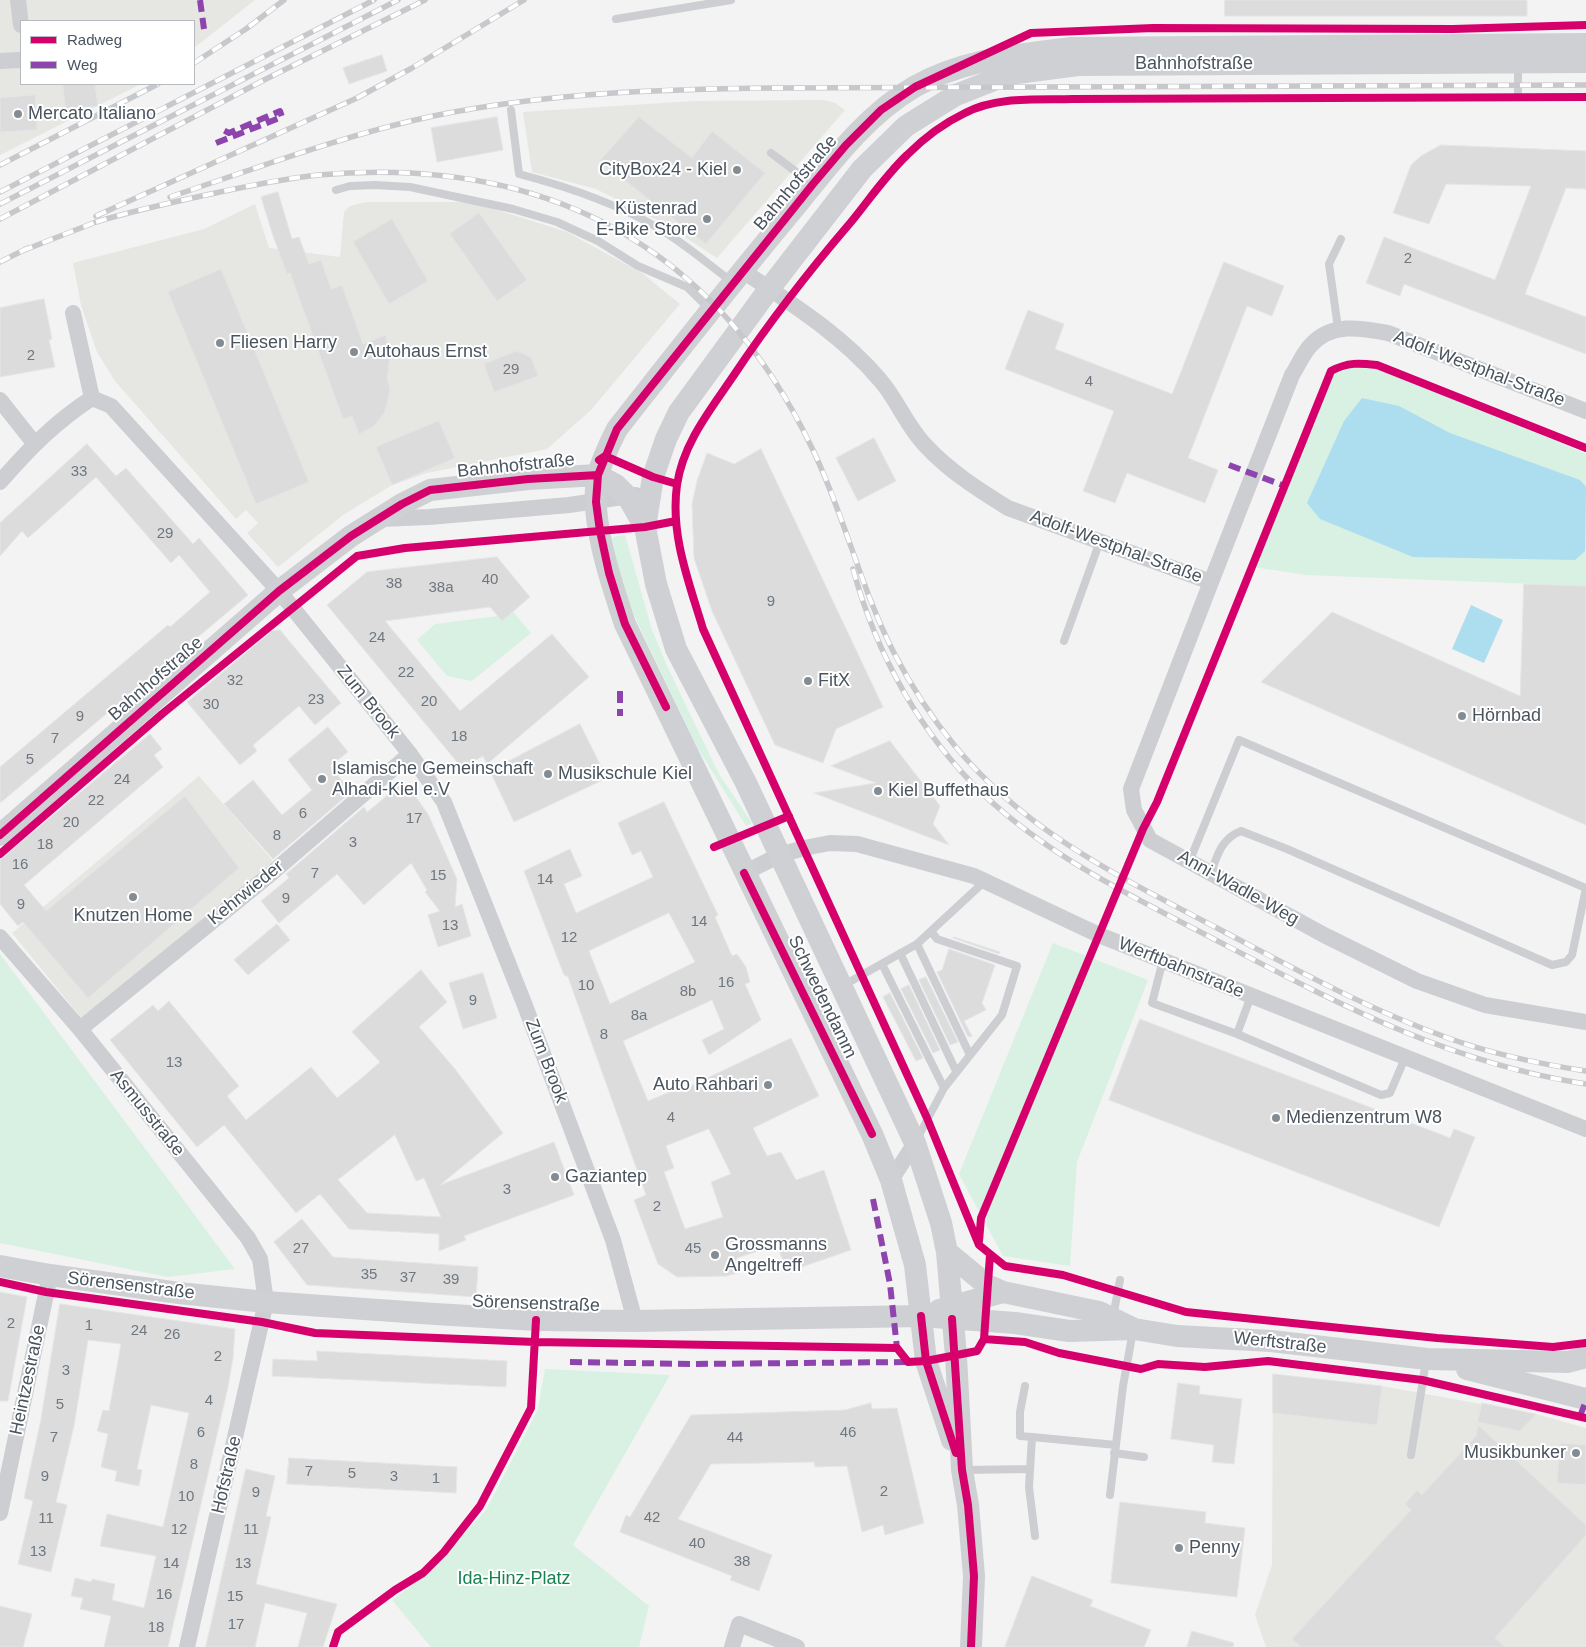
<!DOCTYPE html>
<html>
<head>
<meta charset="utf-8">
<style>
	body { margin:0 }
	#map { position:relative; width:1586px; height:1647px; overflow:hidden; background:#f3f3f3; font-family:Helvetica,sans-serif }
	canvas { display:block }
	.legend { position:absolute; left:20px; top:20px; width:175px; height:65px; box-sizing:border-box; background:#fff; border:1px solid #b6bbbf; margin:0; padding:6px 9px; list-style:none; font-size:15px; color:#49545f }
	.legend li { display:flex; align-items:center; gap:10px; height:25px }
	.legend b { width:25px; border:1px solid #b6bbbf }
</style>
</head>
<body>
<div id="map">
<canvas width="1586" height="1647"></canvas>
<ul class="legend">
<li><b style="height:6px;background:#d6006c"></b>Radweg</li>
<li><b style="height:6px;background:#8e44ad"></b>Weg</li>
</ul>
</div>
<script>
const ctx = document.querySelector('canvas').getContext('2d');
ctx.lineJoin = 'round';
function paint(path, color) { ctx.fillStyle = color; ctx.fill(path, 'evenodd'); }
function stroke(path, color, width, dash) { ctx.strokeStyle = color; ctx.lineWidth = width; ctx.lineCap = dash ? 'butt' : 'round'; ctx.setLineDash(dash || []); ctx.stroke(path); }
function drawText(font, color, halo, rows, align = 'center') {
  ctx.font = font + ' Helvetica,sans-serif'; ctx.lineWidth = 4; ctx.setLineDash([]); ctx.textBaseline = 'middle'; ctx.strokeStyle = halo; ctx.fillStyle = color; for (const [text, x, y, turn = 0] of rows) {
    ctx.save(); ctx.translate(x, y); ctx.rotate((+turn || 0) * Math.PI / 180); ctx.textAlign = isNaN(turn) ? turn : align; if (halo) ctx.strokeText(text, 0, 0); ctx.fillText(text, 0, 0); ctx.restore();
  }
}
const commercial = new Path2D(`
	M0,0H255L194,48V21H21V84H141L0,155Z
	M824,100L835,103L845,110L717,258L663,223L596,189L532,172L523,112L694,101Z
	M366,202H472L567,232L642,273L680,304L591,410L547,449L427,473L392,485L343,515L278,567L247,533L258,523L246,510L236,519L115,381L97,352L81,305L73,263L204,229L255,204L269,248L340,257L344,212L350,206Z
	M199,776L273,861L183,939L83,1020L12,933Z
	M1273,1374L1382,1386L1536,1414L1586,1428V1647H1266L1255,1615L1272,1565Z`);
const green = new Path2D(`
	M1354,362L1377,365L1586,454V586L1306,575L1253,567L1331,371L1343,364Z
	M625,535L652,630L667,666L719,774L752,823L746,826L697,747L631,609L622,585L612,542L613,537Z
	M513,612L531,633L472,681L447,676L417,640L435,624L498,616L502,621Z
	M1053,943L1148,980L1077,1162L1070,1266L1003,1256L959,1174Z
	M0,954L235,1269L168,1277L0,1243Z
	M545,1369L670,1375L573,1545L649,1606L639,1647H431L392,1600L425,1576L486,1510L538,1409Z`);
const water = new Path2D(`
	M1362,398L1399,406L1450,433L1580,480L1586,487L1585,551L1575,560L1413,557L1320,519L1307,503L1344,421Z
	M1471,605L1503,620L1484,663L1452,649Z`);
const building = new Path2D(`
	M1225,0H1527V16H1225Z
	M382,55L387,71L349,84L343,68Z
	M63,84H95L98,106L66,110Z
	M35,95L37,130L0,132V98Z
	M497,117L503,150L437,162L431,128Z
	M639,117L692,158L712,131L765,173L706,244L600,161Z
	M1441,145L1586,151V189L1566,188L1525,294L1586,317V354L1404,284L1400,296L1366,283L1384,237L1495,280L1531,186L1446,184L1429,224L1393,213L1411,165L1421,156Z
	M278,192L292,239L299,237L309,264L321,260L331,289L342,285L363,344L386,335L390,359L387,377L390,389L387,404L384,413L373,427L359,434L352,416L343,419L290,273L287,274L272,233L261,197Z
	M479,213L527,280L497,301L450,234Z
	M392,219L428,281L389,304L353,242Z
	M1224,262L1284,286L1272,316L1247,306L1188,458L1218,470L1205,503L1127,473L1115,503L1083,491L1114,411L1005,369L1028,310L1064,324L1055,349L1172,394Z
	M221,269L309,482L256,504L168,292Z
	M44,299L52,339L49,340L55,367L0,377V308Z
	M517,351L531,357L538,376L494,392L484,364Z
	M439,421L455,458L392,485L376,447Z
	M874,438L896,481L858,501L836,458Z
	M87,444L116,476L126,468L193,544L199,538L248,595L0,803V767L168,625L170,627L210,592L179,555L171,563L96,477L28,538L22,531L0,556V523Z
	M761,449L883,707L836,729L823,763L775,745L712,611L694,558L692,504L697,481L707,453L734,464Z
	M497,557L530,597L502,621L490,607L385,621L460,711L552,634L589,677L487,764L483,756L462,768L327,605L367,572Z
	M1524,584L1586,586V825L1261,682L1332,612L1520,696Z
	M280,630L341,703L315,725L299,706L253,745L257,751L240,765L187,702L272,631Z
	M580,724L607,778L514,822L490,771Z
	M328,727L348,752L330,766L351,792L273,859L224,804L253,780L282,815L312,790L288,760Z
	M150,734L162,749L154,755L163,767L24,885L46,911L185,796L239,868L88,998L23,922L18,926L0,904V860Z
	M890,741L940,806L933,824L949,845L814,793L876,783L831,766Z
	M400,785L408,786L428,814L457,879L455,907L462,904L471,936L438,947L428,915L440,911L425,892L427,890L411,863L364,905L337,874L279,923L261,901L289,878L286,874L364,807L367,812Z
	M664,802L718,915L715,917L732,956L737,954L746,967L750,982L745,984L761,1020L709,1055L702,1040L724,1029L712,1000L623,1041L648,1101L677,1089L678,1092L791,1038L819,1096L753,1128L767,1156L781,1152L796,1180L824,1170L851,1250L787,1272L777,1245L737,1258L740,1272L727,1276L677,1277L658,1264L634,1200L646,1195L568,977L564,975L524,871L570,849L582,876L564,884L576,913L653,877L641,851L632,855L618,823ZM669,913L695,962L610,1004L589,951ZM709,1129L731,1174L711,1182L723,1217L685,1229L664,1172L674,1168L666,1146Z
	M277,924L290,940L248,975L234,960Z
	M954,937L1000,952L999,954L953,938Z
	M949,949L995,965L982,1003L986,1010L964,1021L972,1036L968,1037L937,972L942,970Z
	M421,970L447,1002L419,1027L455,1069L503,1133L440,1185L554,1142L574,1195L464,1236L466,1240L439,1251V1234L349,1229L320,1194L296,1213L224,1125L197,1147L110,1040L153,1005L158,1011L169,1001L239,1086L227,1096L246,1120L311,1067L337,1098L363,1077L380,1062L352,1032ZM395,1135L416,1181L424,1178L441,1217L367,1213L338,1180Z
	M483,973L497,1018L463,1029L449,983Z
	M926,977L958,1042L950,1045L919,980Z
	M909,985L940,1050L933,1053L901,989Z
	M890,993L923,1058L916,1061L883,997Z
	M1140,1019L1450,1138L1454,1129L1475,1137L1439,1227L1109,1100Z
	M302,1219L333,1257L478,1267L476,1297L307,1285L274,1242Z
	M0,1292L27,1297L8,1401H0Z
	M60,1304L235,1329L233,1358L228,1387L168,1647H104L111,1616L80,1609L83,1598L71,1596L75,1578L91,1582L92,1579L115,1584L112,1600L144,1608L156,1556L100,1546L107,1514L163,1527L189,1413L151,1405L137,1469L142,1470L139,1486L115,1481L117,1471L101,1467L108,1434L97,1431L103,1410L109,1411L121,1344L88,1340L74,1426L56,1502L67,1505L51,1572L18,1564L33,1501L24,1498L41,1419Z
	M317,1351L507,1361L506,1387L272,1376L273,1359L317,1361Z
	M1273,1374L1382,1386L1377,1425L1273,1413Z
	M1178,1383L1200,1386L1199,1394L1242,1399L1234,1464L1212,1462L1214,1445L1171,1439Z
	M871,1403L872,1409L897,1408L924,1523L885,1535L883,1525L862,1532L847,1466L815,1467L814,1462L711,1464L678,1519L772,1555L759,1591L730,1580L732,1576L620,1532L626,1515L630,1517L691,1415L845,1410Z
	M1482,1403L1536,1414L1520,1431L1478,1422Z
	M1478,1425L1586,1525V1535L1495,1638L1505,1647H1301L1292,1639L1411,1510L1405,1504L1417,1490L1422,1495L1476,1436Z
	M1561,1443L1586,1445V1485L1557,1483Z
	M289,1458L457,1467L456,1493L287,1484Z
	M246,1469L275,1476L266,1516L271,1517L256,1584L337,1604L323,1647H298L307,1613L265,1603L255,1647H206Z
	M1120,1502L1206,1512L1205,1523L1245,1528L1237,1597L1111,1583Z
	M1032,1576L1093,1600L1090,1606L1151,1630L1144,1647H1005Z
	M0,1606L32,1614L23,1647H0Z
	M1192,1631L1234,1643L1233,1647H1187Z`);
const service = new Path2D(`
	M616,19L731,0
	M1518,97V64
	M511,110L519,174C569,187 616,203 660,229C685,244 708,264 731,281
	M771,153L811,183
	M336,190L350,186L375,185L410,187L513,209L557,222L598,241L638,266L687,287L709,309
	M1338,328L1329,264L1341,239
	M1064,641L1100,541
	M1190,860L1239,740L1586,888L1572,955L1566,962L1552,965L1287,849L1241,831C1222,838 1217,855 1211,873
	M917,944L969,1053
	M900,953L956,1071
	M1163,960L1152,1003L1237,1034L1251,996
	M882,964L944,1088
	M844,985L917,944L985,881
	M1237,1034L1381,1095L1390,1093L1405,1058
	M917,1139L944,1088L1002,1015L1017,966L937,939L931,931
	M1113,1317L1120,1280
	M1025,1386L1020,1412V1436L1032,1437L1029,1487L1035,1536
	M1032,1437L1116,1445
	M1114,1453L1144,1457
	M1411,1455L1426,1361
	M964,1470L1029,1469
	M1110,1495L1123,1386L1133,1331`);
const minor = new Path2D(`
	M18,0L21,25
	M0,61L21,60
	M743,271C791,303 843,336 880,380C897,399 907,427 926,446C949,471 979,490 1008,508L1211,582L1292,375C1298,366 1303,353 1311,345C1332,322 1361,328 1388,333L1586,411
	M73,313L92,398
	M92,398L111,406L279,591L410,754L444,802L524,1003L613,1240L635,1321
	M0,400L34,443
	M0,482C28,450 55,422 92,398
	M380,519L429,517L569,505L636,495
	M1211,582L1131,789L1134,810L1150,840L1324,935L1417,981L1485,1005L1586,1022
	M744,873L780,855L804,848L830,843L857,844L974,876L1099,935L1586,1129
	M0,937L80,1029L248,1238L260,1259L266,1302L187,1647
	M80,1029L273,872L410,754
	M891,1180L915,1143
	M0,1513L50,1275
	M732,1647L739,1624L797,1647`);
const secondary = new Path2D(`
	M0,835L279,591L351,536L402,504L430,490L528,479L598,475L616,485L628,497L645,527
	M947,1252L987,1285L1003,1292L1099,1312L1132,1328
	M0,1266L50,1275L179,1293L266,1302L435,1314L536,1320L635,1321L921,1316L1015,1323L1069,1331L1134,1329L1177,1336L1271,1341L1427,1359L1568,1362L1586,1357
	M939,1310L1003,1292
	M1467,1369L1586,1399
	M952,1440L926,1361L915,1265L891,1180L872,1134L625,624C612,585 588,516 598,475C602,459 610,443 617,429C674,356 731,284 790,213C827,168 863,117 914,87C963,59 1017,55 1071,48L1586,44
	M971,1647L974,1576L968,1505L962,1470L956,1356L947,1252L941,1223L915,1143L746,783L676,649L656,584L645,527L653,477L666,439L679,412L769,289L862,169L906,126L956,95L1009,74L1078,65L1586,62`);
const rail = new Path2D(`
	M194,63L246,29L284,0
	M0,165L158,84
	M0,192L374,0
	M170,197C257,168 344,135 433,116C546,93 660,89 775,88L1586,85
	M0,204L398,0
	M96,216L357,98L412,68L524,0
	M0,219L264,80L425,0
	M96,222C132,211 169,203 206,195C243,187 280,179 318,175C542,155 714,243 812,448C844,514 860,586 893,651C910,684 931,717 955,746C1027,833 1120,877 1217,928C1293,968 1367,1009 1448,1038C1492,1054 1540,1064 1586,1071
	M22,251L101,220
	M0,262L28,248
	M853,569C876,653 920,734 984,795C1050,857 1131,896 1210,937C1333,1001 1447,1063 1586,1084`);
const quiet = new Path2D(`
	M200,0L204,29
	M216,143L282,117L280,111L229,133L221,129
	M1229,465L1285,486
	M620,691V716
	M873,1199L890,1284L897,1348
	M570,1362L693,1364L910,1362
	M1580,1416L1586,1401`);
const cycleway = new Path2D(`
	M1586,97L1073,99C1038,100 997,96 965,113C944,123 924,138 907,155C886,175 869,200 851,222C809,271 770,321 734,375C711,409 683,443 677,485C670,535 689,582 703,629L927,1118L979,1245L1005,1266L1063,1275L1186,1312L1437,1338L1553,1347L1586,1343
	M599,460L605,456L653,477L677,484
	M666,707L625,624L609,573L600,531L596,502L598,475L617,429L813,184L846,145L881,110L915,87L1031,33L1153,28L1453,29L1586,25
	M0,835L279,591L351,536L402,504L430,490L528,479L598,475
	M714,847L789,816
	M0,854L162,714L357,556L405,548L645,527L676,521
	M744,873L872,1134
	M979,1241L981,1218L1143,829L1157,802L1331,371C1348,362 1359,363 1377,365L1586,448
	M0,1282L46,1292L262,1322L315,1333L535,1342L897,1348L908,1362L926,1361L977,1351L984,1339L990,1255
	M921,1316L926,1361L956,1453
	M952,1319L962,1470L968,1505L974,1576L971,1647
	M984,1339L1025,1342L1059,1353L1141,1369L1158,1364L1205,1367L1268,1361L1422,1380L1586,1418
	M333,1647L338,1632L395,1590L423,1573L444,1552L480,1506L531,1408L536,1320`);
const markers = [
	[18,114,5,"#848c93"],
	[737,170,5,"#848c93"],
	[707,219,5,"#848c93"],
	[220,343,5,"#848c93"],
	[354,352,5,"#848c93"],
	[808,681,5,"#848c93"],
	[1462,716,5,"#848c93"],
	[548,774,5,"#848c93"],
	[322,779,5,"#848c93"],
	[878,791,5,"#848c93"],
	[133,897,5,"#848c93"],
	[768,1085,5,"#848c93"],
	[1276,1118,5,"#848c93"],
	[555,1177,5,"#848c93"],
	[715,1255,5,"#848c93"],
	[1576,1453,5,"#848c93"],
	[1179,1548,5,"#848c93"]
];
const numberNames = [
	["2",1408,259],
	["2",31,356],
	["29",511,370],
	["4",1089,382],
	["33",79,472],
	["29",165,534],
	["40",490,580],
	["38",394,584],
	["38a",441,588],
	["9",771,602],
	["24",377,638],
	["22",406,673],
	["32",235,681],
	["23",316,700],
	["20",429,702],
	["30",211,705],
	["9",80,717],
	["18",459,737],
	["7",55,739],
	["5",30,760],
	["24",122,780],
	["22",96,801],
	["6",303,814],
	["17",414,819],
	["20",71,823],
	["8",277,836],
	["3",353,843],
	["18",45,845],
	["16",20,865],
	["7",315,874],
	["15",438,876],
	["14",545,880],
	["9",286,899],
	["9",21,905],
	["14",699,922],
	["13",450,926],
	["12",569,938],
	["16",726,983],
	["10",586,986],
	["8b",688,992],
	["9",473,1001],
	["8a",639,1016],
	["8",604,1035],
	["13",174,1063],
	["4",671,1118],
	["3",507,1190],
	["2",657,1207],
	["27",301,1249],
	["45",693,1249],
	["35",369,1275],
	["37",408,1278],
	["39",451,1280],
	["2",11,1324],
	["1",89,1326],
	["24",139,1331],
	["26",172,1335],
	["2",218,1357],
	["3",66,1371],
	["4",209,1401],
	["5",60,1405],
	["6",201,1433],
	["46",848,1433],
	["7",54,1438],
	["44",735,1438],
	["8",194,1465],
	["7",309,1472],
	["5",352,1474],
	["9",45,1477],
	["3",394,1477],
	["1",436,1479],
	["2",884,1492],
	["9",256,1493],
	["10",186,1497],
	["42",652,1518],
	["11",46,1519],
	["12",179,1530],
	["11",251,1530],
	["40",697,1544],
	["13",38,1552],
	["38",742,1562],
	["14",171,1564],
	["13",243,1564],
	["16",164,1595],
	["15",235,1597],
	["17",236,1625],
	["18",156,1628]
];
const streetNames = [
	["Bahnhofstraße",1194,64],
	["Bahnhofstraße",796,183,-50],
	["Adolf-Westphal-Straße",1479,369,21],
	["Bahnhofstraße",516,466,-6],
	["Adolf-Westphal-Straße",1116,547,20],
	["Bahnhofstraße",156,679,-41],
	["Zum Brook",368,702,51],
	["Anni-Wadle-Weg",1238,888,29],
	["Kehrwieder",246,893,-39],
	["Werftbahnstraße",1181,968,22],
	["Schwedendamm",822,997,64],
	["Zum Brook",546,1061,69],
	["Asmusstraße",147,1113,51],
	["Sörensenstraße",131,1286,7],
	["Sörensenstraße",536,1304,2],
	["Werftstraße",1280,1343,6],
	["Heintzestraße",28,1380,-78],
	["Hofstraße",227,1475,-77]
];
const poiNames = [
	["Mercato Italiano",28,114],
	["CityBox24 - Kiel",727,170,"right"],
	["Küstenrad",697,209,"right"],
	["E-Bike Store",697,230,"right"],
	["Fliesen Harry",230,343],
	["Autohaus Ernst",364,352],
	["FitX",818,681],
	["Hörnbad",1472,716],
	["Islamische Gemeinschaft",332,769],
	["Alhadi-Kiel e.V",332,790],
	["Musikschule Kiel",558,774],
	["Kiel Buffethaus",888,791],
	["Knutzen Home",133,916,"center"],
	["Auto Rahbari",758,1085,"right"],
	["Medienzentrum W8",1286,1118],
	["Gaziantep",565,1177],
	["Grossmanns",725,1245],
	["Angeltreff",725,1266],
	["Musikbunker",1566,1453,"right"],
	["Penny",1189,1548]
];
const parkNames = [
	["Ida-Hinz-Platz",514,1579]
];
paint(commercial, '#e6e6e2');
paint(green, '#d8f1e3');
paint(water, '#addeef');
paint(building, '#dcdcdd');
stroke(building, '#e4e5e6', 1);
stroke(service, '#ccced1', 8);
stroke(minor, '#ccced1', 16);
stroke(secondary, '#ced0d3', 22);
stroke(rail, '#c7c8cb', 5.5);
stroke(rail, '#fff', 4, [11]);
stroke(quiet, '#8e44ad', 6, [12, 6]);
stroke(cycleway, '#d6006c', 8);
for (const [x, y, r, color] of markers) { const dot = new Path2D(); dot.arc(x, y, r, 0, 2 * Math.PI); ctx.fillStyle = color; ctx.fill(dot); stroke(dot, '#fff', 2); }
drawText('15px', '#6e777f', null, numberNames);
drawText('18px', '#49545f', '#fff', streetNames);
drawText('18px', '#49545f', '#fff', poiNames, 'left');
drawText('18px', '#178352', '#fff', parkNames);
</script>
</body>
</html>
